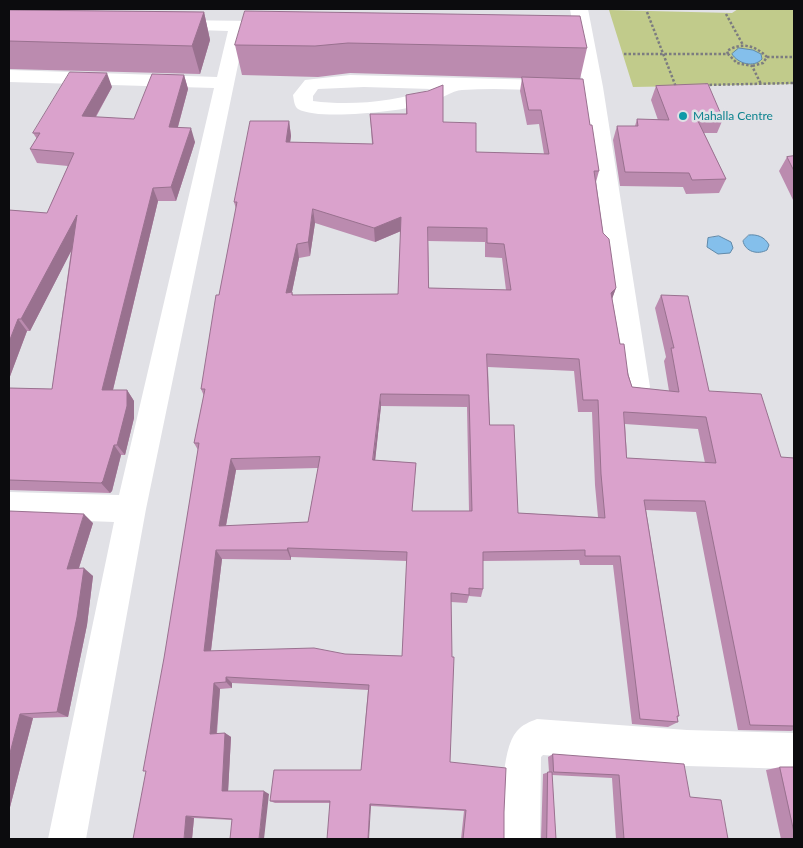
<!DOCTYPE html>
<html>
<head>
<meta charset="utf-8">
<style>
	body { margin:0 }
	#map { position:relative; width:803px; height:848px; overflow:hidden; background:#e1e1e6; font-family:Lato,sans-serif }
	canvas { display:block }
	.frame { position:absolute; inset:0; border:10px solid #0c0c0e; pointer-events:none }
</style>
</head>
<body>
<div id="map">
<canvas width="803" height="848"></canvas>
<div class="frame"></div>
</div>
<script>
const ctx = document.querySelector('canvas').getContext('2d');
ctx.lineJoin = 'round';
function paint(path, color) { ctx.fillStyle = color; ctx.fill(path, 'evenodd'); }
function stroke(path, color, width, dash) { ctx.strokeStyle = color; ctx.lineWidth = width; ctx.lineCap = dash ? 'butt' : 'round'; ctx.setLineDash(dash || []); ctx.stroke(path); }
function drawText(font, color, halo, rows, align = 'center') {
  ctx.font = font + ' Lato,sans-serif'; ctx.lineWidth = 5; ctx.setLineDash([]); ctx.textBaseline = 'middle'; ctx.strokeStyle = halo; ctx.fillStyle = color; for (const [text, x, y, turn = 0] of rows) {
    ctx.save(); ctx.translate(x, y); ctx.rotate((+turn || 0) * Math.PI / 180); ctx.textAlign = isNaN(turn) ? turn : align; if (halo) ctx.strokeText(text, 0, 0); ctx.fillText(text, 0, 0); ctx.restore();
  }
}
const green = new Path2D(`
	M738,9H794V84L633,87L609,10L732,13Z`);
const water = new Path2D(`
	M739,48L753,50L761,54L762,59C754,68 738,64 732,54Z
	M749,235C757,234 765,237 769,245L767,250C758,255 745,252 743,241Z
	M719,236L731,242L733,248L730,253L718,254L707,247L708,238Z`);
const path = new Path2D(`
	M647,12L676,87
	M726,14L743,45
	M624,54H728L737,63L752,66L761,84
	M728,54L727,51C741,42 755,45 767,57L763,63L752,66
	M767,57H794
	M705,85L794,83`);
const minor = new Path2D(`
	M570,9H588L603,87L650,387L646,395L637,398L628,395L624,387L584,92C544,91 502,87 462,90C453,90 437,101 427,104C402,111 319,121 298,109C294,106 294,100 293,95L305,80L350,75L582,81ZM364,87L431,89C396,102 350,106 313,101V96L318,89Z
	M170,20L255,21L261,22L264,26L261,30L245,31L146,509L86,839H48L114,522L9,518V492L119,495L214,88L9,82V70L217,77L228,31L164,29L161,25L164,21Z
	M537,719L687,730L794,733V769L687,766L543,755L541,757L540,839H502C502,813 500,750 517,731C522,725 529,722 537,719Z`);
const wall = new Path2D(`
	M9,10L204,12L210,40L200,74L9,69Z
	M245,11L587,48L580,79L590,125L599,171L596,182L603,233L616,288L612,298L620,344L632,387L669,391L664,361L666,357L655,308L661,295L709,391L781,457L794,458V730L791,731L738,730L696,512L646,510L679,716L677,717L678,722L668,727L632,724L613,565H580L579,560L483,561V589L481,597L469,596L467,603L451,602L450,762L504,812V838L505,839H461L464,811L371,806L330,803H275L270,801L361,770L368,690L232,683V688L220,689L217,734L225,733L231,737L228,791L269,794L232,820L194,818L192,839L146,772L198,450L194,443L204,396L201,389L236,209L234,202L289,121L291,136L290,142L372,144L370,114H406V95L443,122L476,152L544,154L539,124L527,125L520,91L522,78L350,73L318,77L242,75L235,45ZM315,223L375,242L401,231L398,294L293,295L292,292L299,258L310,256ZM428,241L485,242V257L502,258L506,290L429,288ZM488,367L574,371L578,412H592L595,485L598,517L518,513L490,425ZM381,406L467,407L469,511H412L416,463L375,460ZM625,424L698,429L705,463L627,458ZM318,468L308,522L226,526L236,470ZM291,557L407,561L402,656L345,654L211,651L222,559L291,560Z
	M184,75L188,89L178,127L195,142L176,201H158L113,390H127L134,401V418L125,455H121L112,491L110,493L9,490V388L52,389L71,251L30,331H27L9,379V210L47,213L68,166L37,163L30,149L37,139L33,133L112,87L96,117L134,119Z
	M656,86L723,119L717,133H704L726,179L719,193L686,194L683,187L620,186L613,140L617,126H635L637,119L658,120L651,100Z
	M794,156V202L779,171L787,157Z
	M9,511L93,523L79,568L93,576L87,625L68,717L33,718L9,811Z
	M553,754L690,797L728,839H616L612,778L552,775L556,839H541L543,774L549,772L548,757Z
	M780,767H794V839H781L766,770Z`);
const shadedWall = new Path2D(`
	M204,12L210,40L200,74L192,46Z
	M107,73L112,87L88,130L82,116Z
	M184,75L188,89L174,141L169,127Z
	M289,121L291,136L288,157L286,142Z
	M191,128L195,142L176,201L171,187Z
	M153,188L158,201L110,402L102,390Z
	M313,209L315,223L310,256L308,242Z
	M77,215L83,228L30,331L21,319Z
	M401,217V231L375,242L374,228Z
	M297,244L299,258L289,306L286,293Z
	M616,288L611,302V293Z
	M18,319L27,331L9,379V342Z
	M127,390L134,401V418L125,455L117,445Z
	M381,394V406L374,471L373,460Z
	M114,445L121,455L112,491L110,493L101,483Z
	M231,459L236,470L224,536L219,526Z
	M84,514L93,523L76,577L67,569Z
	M288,548L291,557V560L287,550Z
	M216,550L222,559L210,658L204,651Z
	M84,568L93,576L87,625L68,717L57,712Z
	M226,677L232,683V688L226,682Z
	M214,683L220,689L216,738L210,734Z
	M20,714L33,718L9,811V757Z
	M225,733L231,737L228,793L222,791Z
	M264,791L269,794L264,839H259Z
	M370,804L371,806L369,839H368Z
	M186,816L194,818L192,839H184Z`);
const building = new Path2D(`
	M9,10L204,12L192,46L9,41Z
	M245,11L580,16L587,48L348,43L315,46L235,45Z
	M70,72L107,73L82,116L134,119L152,74L184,75L169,127L191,128L171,187L153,188L102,390H127V406L117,445H114L103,481L101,483L9,480V388L52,389L77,215L21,319H18L9,342V210L47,213L74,153L30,149L40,133H33Z
	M522,77L583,79L590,125H592L599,171H594L603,233L609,239L616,288L611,293L620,344H624L628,375L632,387L679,392L671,348H674L661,295L688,296L709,391L761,394L781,457L794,458V726L750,725L705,501L644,500L679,716H677L678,722L640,719L620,556H585V550L483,552V589L469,588V595L451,593L452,657H454L450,762L506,768L504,812V838L505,839H463L466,810L370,804L368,839H327L330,801H270L274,770H361L369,685L226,677V682L214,683L210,734L225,733L222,791H264L259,839H230L232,819L186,816L184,839H133L146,771H143L164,658L199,443H194L205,389H201L216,295H219L237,202H234L250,121H289L286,142L373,144L370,114H407L406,95L428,91L443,85V122L476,123V152L549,154L541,110H529ZM313,209L374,228L401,217L398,294L292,295V292L286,293L297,244L308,242ZM428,227L487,228V243L504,244L511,290L429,288ZM487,354L579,359L583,400H598L601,474L605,518L518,513L514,425H490ZM381,394L469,395L472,511H412L416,463L373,460ZM624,412L706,417L716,463L627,458ZM320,457L308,522L219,526L231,459ZM288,548L407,552L402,656L345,654L314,648L204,651L216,550H287Z
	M708,84L723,119H697L726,179L692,180L689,173L625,172L617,126H638L637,119L669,120L656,86Z
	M794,156V171L787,157Z
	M9,511L84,514L67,569L84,568L77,617L57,712L20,714L9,757Z
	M553,754L684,764L690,797L721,800L728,839H624L619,775L554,772Z
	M780,767H794V832Z
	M548,772H552L556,839H547Z`);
const markers = [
	[683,116,5,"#0f9aa8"]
];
const farCulturenames = [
	["Mahalla Centre",693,116]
];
paint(green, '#c1cb8b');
paint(water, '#84bfeb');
stroke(water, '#6089a9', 1);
stroke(path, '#7c7c80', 2.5, [2.5, 2]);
paint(minor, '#fff');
paint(wall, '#bb8baf');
paint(shadedWall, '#99718f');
paint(building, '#daa2cc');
stroke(building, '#99718f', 1);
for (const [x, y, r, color] of markers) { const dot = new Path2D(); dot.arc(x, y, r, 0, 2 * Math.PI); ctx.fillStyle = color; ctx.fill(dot); stroke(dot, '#e1e1e6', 2); }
drawText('12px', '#0d838f', '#e1e1e6', farCulturenames, 'left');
</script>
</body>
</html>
